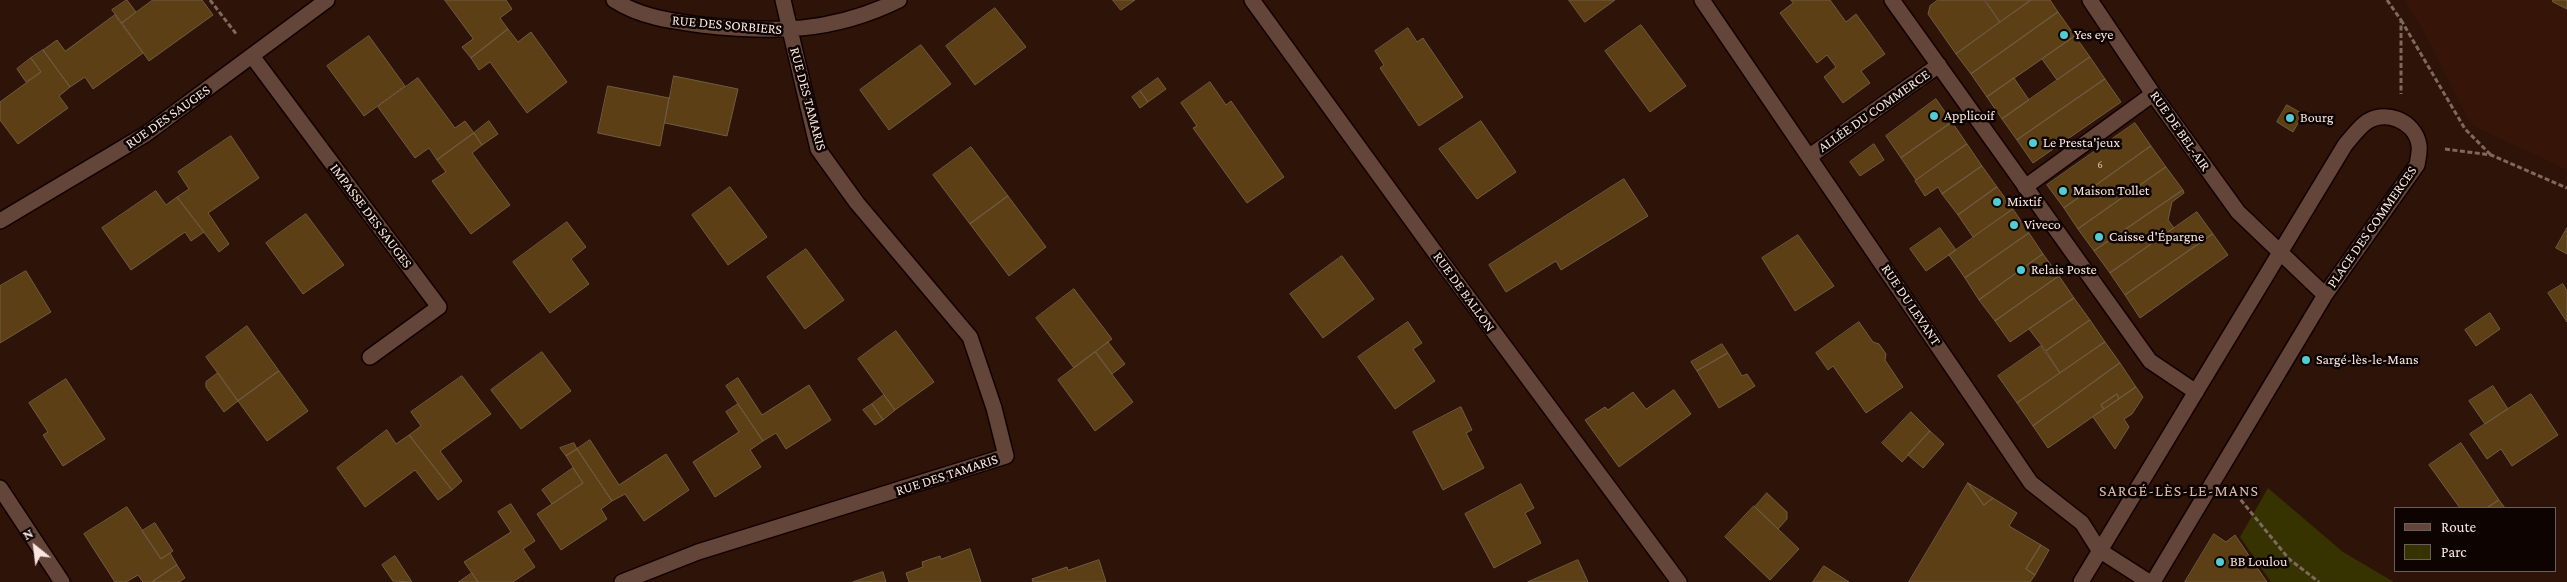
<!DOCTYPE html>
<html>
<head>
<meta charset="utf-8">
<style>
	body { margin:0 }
	#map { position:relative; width:2567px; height:582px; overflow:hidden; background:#2d1308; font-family:"Crimson Pro",serif }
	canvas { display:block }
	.legend { position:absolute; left:2394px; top:507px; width:162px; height:65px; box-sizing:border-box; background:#0d0402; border:1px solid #6b5e5a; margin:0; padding:6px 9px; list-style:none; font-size:15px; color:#f9e6df }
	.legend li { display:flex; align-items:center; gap:10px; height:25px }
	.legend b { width:25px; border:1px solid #6b5e5a }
	.north { position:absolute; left:10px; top:522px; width:50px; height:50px; -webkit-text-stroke:4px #0d0402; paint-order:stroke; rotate:331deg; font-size:14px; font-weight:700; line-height:20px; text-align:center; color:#f9e6df }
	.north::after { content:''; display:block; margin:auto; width:18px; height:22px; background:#f9e6df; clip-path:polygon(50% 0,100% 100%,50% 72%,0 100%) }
</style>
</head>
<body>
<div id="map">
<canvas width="2567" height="582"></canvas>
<ul class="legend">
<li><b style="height:6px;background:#634539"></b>Route</li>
<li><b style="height:14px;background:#363300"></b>Parc</li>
</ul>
<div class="north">N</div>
</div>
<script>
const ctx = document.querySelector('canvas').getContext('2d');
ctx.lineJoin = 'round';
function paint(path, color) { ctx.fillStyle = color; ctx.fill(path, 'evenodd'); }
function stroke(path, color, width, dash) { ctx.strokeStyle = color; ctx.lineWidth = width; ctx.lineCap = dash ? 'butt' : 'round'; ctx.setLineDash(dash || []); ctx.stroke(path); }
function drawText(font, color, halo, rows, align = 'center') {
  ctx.font = font + ' "Crimson Pro",serif'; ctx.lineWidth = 5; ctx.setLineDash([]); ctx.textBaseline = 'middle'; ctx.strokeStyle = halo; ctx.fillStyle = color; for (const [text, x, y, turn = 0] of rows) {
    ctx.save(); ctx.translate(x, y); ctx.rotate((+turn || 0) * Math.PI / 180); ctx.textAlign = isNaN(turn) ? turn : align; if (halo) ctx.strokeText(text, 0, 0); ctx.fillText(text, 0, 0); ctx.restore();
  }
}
const built = new Path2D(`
	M2405,0H2567V170L2471,125L2429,41Z`);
const green = new Path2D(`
	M2268,488L2343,552L2394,582H2271L2240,537Z`);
const building = new Path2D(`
	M127,0L136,12L122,23L112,10Z
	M153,0H202L213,15L149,61L122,23Z
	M445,0H506L512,9L500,18L508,29L471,58L462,47L473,39Z
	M1113,0H1135L1121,10Z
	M1569,0H1615L1585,22Z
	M1791,0H1830L1846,22L1856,14L1885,54L1861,71L1870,83L1843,103L1824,77L1836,67L1827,55L1817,63L1780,13L1793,3Z
	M1938,0H1984L2000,22L1956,54L1928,14L1930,6Z
	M1986,0H2031L2000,22Z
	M2031,0H2050L2058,12L1971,74L1956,54Z
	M2553,0H2567V9L2553,2Z
	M995,8L1026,47L975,85L946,46Z
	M2058,12L2075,36L1987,97L1971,74Z
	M115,15L143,53L93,89L85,77L70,87L43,50L57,40L65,51Z
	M1641,25L1686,86L1650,112L1605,51Z
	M1408,28L1417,42L1423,38L1463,97L1419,126L1380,68L1384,65L1375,51Z
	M508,29L518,42L531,32L567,82L527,113L490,62L479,70L471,58Z
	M369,36L405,86L364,116L327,66Z
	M2075,36L2090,57L2057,80L2042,59Z
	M921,45L951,84L889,130L860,90Z
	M43,50L70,87L59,96L68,108L18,144L0,120V102L41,72L31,58Z
	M2090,57L2105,79L2017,140L2002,119Z
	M31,58L41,72L26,82L17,69Z
	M674,76L738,89L727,136L665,123Z
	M418,78L455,128L465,121L474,133L437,160L429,148L415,158L378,107Z
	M1158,78L1166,89L1148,102L1140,91Z
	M2014,78L2029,100L2002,119L1987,97Z
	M2105,79L2121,102L2033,163L2017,140Z
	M1210,82L1226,105L1231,101L1284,177L1247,203L1193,128L1197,126L1181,103Z
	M608,86L669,98L660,146L598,133Z
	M1140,91L1148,102L1140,108L1132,97Z
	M1936,99L1952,122L1901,158L1886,136Z
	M2287,105L2303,114L2293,132L2277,122Z
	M489,121L498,134L482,145L474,133Z
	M1481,121L1516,172L1477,199L1439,149Z
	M1952,122L1967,144L1916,180L1901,158Z
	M2135,123L2151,146L2064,208L2047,185Z
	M474,133L482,145L472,153L510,205L471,234L432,181L446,172L437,160Z
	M231,136L259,178L208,213L229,244L219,252L177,197L189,189L178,172Z
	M1874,144L1884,160L1860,176L1850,162Z
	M1967,144L1982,166L1942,194L1938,187L1925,196L1915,181Z
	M2151,146L2166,167L2078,229L2064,208Z
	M971,147L1008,196L970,224L933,175Z
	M1982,166L1997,187L1958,215L1942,194Z
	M2166,167L2183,190L2094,251L2078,229Z
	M1624,179L1648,216L1561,270L1556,261L1506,292L1489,265Z
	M730,187L767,237L728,265L692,215Z
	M1997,187L2013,209L1973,237L1958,215Z
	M2183,190L2184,193L2172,202L2168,220L2174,228L2110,273L2094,251Z
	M156,191L166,205L177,197L204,232L191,241L185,232L131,270L102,228Z
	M1008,196L1046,247L1009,276L970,224Z
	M2013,209L2029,233L1965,278L1949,255Z
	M2197,212L2213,234L2125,295L2110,273Z
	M306,214L344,265L303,294L266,243Z
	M567,222L586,247L571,259L589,284L550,313L513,262Z
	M1940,228L1956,250L1926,271L1910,249Z
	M2567,228V254L2556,248Z
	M2029,233L2043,254L1979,300L1965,278Z
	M2213,234L2228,255L2140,318L2125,295Z
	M1798,235L1834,286L1795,311L1762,258Z
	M806,249L844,300L805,329L767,277Z
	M2043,254L2059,276L1995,321L1979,300Z
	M1342,256L1374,299L1323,338L1290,294Z
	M26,271L51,312L0,343V286Z
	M2059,276L2074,298L2010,342L1995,321Z
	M2563,284L2567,291V322L2548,293Z
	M1074,289L1112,339L1074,368L1036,318Z
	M2074,298L2090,320L2046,351L2029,329Z
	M2490,313L2500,329L2476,346L2465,330Z
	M2090,320L2105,342L2060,373L2046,351Z
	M1408,322L1422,343L1413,349L1435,381L1395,409L1358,357Z
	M1859,322L1873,342L1879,344L1886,354L1885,360L1903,387L1866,413L1833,366L1828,370L1816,353Z
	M247,326L279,371L238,401L206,357Z
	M896,331L934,382L895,410L858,359Z
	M1108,342L1125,364L1112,374L1096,352Z
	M2105,342L2120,363L2033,426L2017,403Z
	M1722,344L1728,353L1697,371L1691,362Z
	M2041,346L2060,373L2017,403L1998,376Z
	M542,352L571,391L521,429L491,390Z
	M1095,352L1133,402L1095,431L1058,380Z
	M1728,353L1742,376L1747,374L1755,386L1719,408L1697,371Z
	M2120,363L2136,387L2119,399L2117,394L2101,405L2104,409L2048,448L2033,426Z
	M279,371L308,411L267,441L238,401Z
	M218,373L238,401L224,412L206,387V382Z
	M462,376L491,414L440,451L462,481L452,490L409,435L421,426L411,412Z
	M738,378L762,415L809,385L831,420L786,449L776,433L763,441L726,386Z
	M66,379L105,439L63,466L43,435L48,432L29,403Z
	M2493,386L2508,409L2485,424L2469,401Z
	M2136,387L2143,397L2132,414L2124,419L2129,427L2115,449L2093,417Z
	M1674,390L1691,414L1619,467L1585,420L1605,407L1608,410L1633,392L1646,409Z
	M2117,394L2119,399L2104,409L2101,405Z
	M2531,394L2558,435L2512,466L2501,449L2487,459L2470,434Z
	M884,395L895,410L883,420L872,404Z
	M738,404L763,441L750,450L761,467L715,497L693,462L739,432L726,412Z
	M872,404L883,420L875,425L863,410Z
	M1461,407L1472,430L1466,433L1484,468L1443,490L1413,432Z
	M1911,412L1930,431L1902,462L1882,443Z
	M387,430L396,444L409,435L452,490L438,500L415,470L365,507L337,468Z
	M1930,431L1944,444L1923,468L1908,455Z
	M590,440L619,485L666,454L689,490L644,521L625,494L612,501L577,449Z
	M574,443L577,449L566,456L560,448Z
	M2461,443L2499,500L2487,508H2460L2429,465Z
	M577,449L612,501L601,509L607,519L561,550L537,514L583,483L566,456Z
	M573,468L583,483L552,504L542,490Z
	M1968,483L1984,505L1993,498L2017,513L2009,526L2041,545L2026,569L2035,575L2030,582H1909Z
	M1968,483L1993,498L1984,505Z
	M1521,484L1534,508L1525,513L1541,543L1494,568L1465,514Z
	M1767,493L1787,512V519L1778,529L1755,507Z
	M2499,500L2505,508H2487Z
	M511,504L535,541L523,549L535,567L513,582H478L464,562L511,532L498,512Z
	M1754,506L1799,549L1770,580L1725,537Z
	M127,507L161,559L170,553L177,565L152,582H143L138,575L126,582H115L84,534Z
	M155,523L173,551L161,559L142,531Z
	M2214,534L2226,542L2235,535L2267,582H2185Z
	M2041,545L2049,550L2035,575L2026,569Z
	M970,549L981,582H909L906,573L923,567L922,562L940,556L941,559Z
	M395,556L412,582L393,581L382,565Z
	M1099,560L1106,582H1033L1032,579L1067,567L1068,570Z
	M1578,560L1588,582H1528Z
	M177,565L185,578L179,582H152Z
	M1824,566L1849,582H1813Z
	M883,572L886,582H853Z
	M472,573L478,582H459Z`);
const path = new Path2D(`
	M210,0L237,35
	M2387,0L2401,20V94
	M2401,20L2465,129L2491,155
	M2445,149L2491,155L2567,188
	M2236,494L2289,559L2319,582`);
const pedestrian = new Path2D(`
	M1892,0L2150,361L2196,392
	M1810,156L1939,65
	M2025,187L2153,94`);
const minor = new Path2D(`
	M614,0C640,17 671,21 701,25C774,33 832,33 899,0
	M1702,0L2031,483L2082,523L2099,550L2149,582
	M2090,0L2153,94L2238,212L2325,295
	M252,56L439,307L370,357
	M0,221L146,134L327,0
	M0,488L62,582
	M622,582L698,552L1006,456L994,408L970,337L857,203L818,149L783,0
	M2081,582L2345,145C2351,138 2357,130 2364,124C2383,108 2415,120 2419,145C2420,151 2418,159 2417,165L2325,295L2153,582`);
const tertiary = new Path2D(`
	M1252,0L1442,262L1679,582`);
const markers = [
	[2064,35,5,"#51ccd3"],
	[1934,116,5,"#51ccd3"],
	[2290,118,5,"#51ccd3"],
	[2033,143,5,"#51ccd3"],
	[2063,191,5,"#51ccd3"],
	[1997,202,5,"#51ccd3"],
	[2014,225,5,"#51ccd3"],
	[2099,237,5,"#51ccd3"],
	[2021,270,5,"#51ccd3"],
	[2306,360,5,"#51ccd3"],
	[2220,562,5,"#51ccd3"]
];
const numberNames = [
	["6",2100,165]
];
const streetNames = [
	["RUE DES SORBIERS",727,25,5],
	["RUE DES TAMARIS",808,99,75],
	["ALLÉE DU COMMERCE",1874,111,-35],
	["RUE DES SAUGES",168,117,-35],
	["RUE DE BEL-AIR",2180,131,55],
	["IMPASSE DES SAUGES",371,216,53],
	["PLACE DES COMMERCES",2372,227,-55],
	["RUE DE BALLON",1464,292,54],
	["RUE DU LEVANT",1911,305,56],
	["RUE DES TAMARIS",947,475,-18]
];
const poiNames = [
	["Yes eye",2074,35],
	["Applicoif",1944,116],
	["Bourg",2300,118],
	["Le Presta'jeux",2043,143],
	["Maison Tollet",2073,191],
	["Mixtif",2007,202],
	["Viveco",2024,225],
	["Caisse d'Épargne",2109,237],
	["Relais Poste",2031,270],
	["Sargé-lès-le-Mans",2316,360],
	["BB Loulou",2230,562]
];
const quarterNames = [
	["SARGÉ-LÈS-LE-MANS",2179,491]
];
paint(built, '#361508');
paint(green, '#363300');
paint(building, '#5c3f15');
stroke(building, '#705c42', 1);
stroke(pedestrian, '#130100', 18);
stroke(minor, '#130100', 18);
stroke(tertiary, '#130100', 18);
stroke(path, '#7f685e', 3, [5, 2.5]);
stroke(pedestrian, '#634539', 15);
stroke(minor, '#634539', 15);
stroke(tertiary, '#634539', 15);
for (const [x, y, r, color] of markers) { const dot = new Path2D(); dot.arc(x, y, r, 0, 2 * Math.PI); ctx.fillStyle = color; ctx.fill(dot); stroke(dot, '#0d0402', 2); }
drawText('11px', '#d2bcac', null, numberNames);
drawText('14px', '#f9e6df', '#0d0402', streetNames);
drawText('14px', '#f9e6df', '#0d0402', poiNames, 'left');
ctx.letterSpacing = '1px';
drawText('16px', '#dcb7a9', '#0d0402', quarterNames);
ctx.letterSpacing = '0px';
</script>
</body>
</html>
